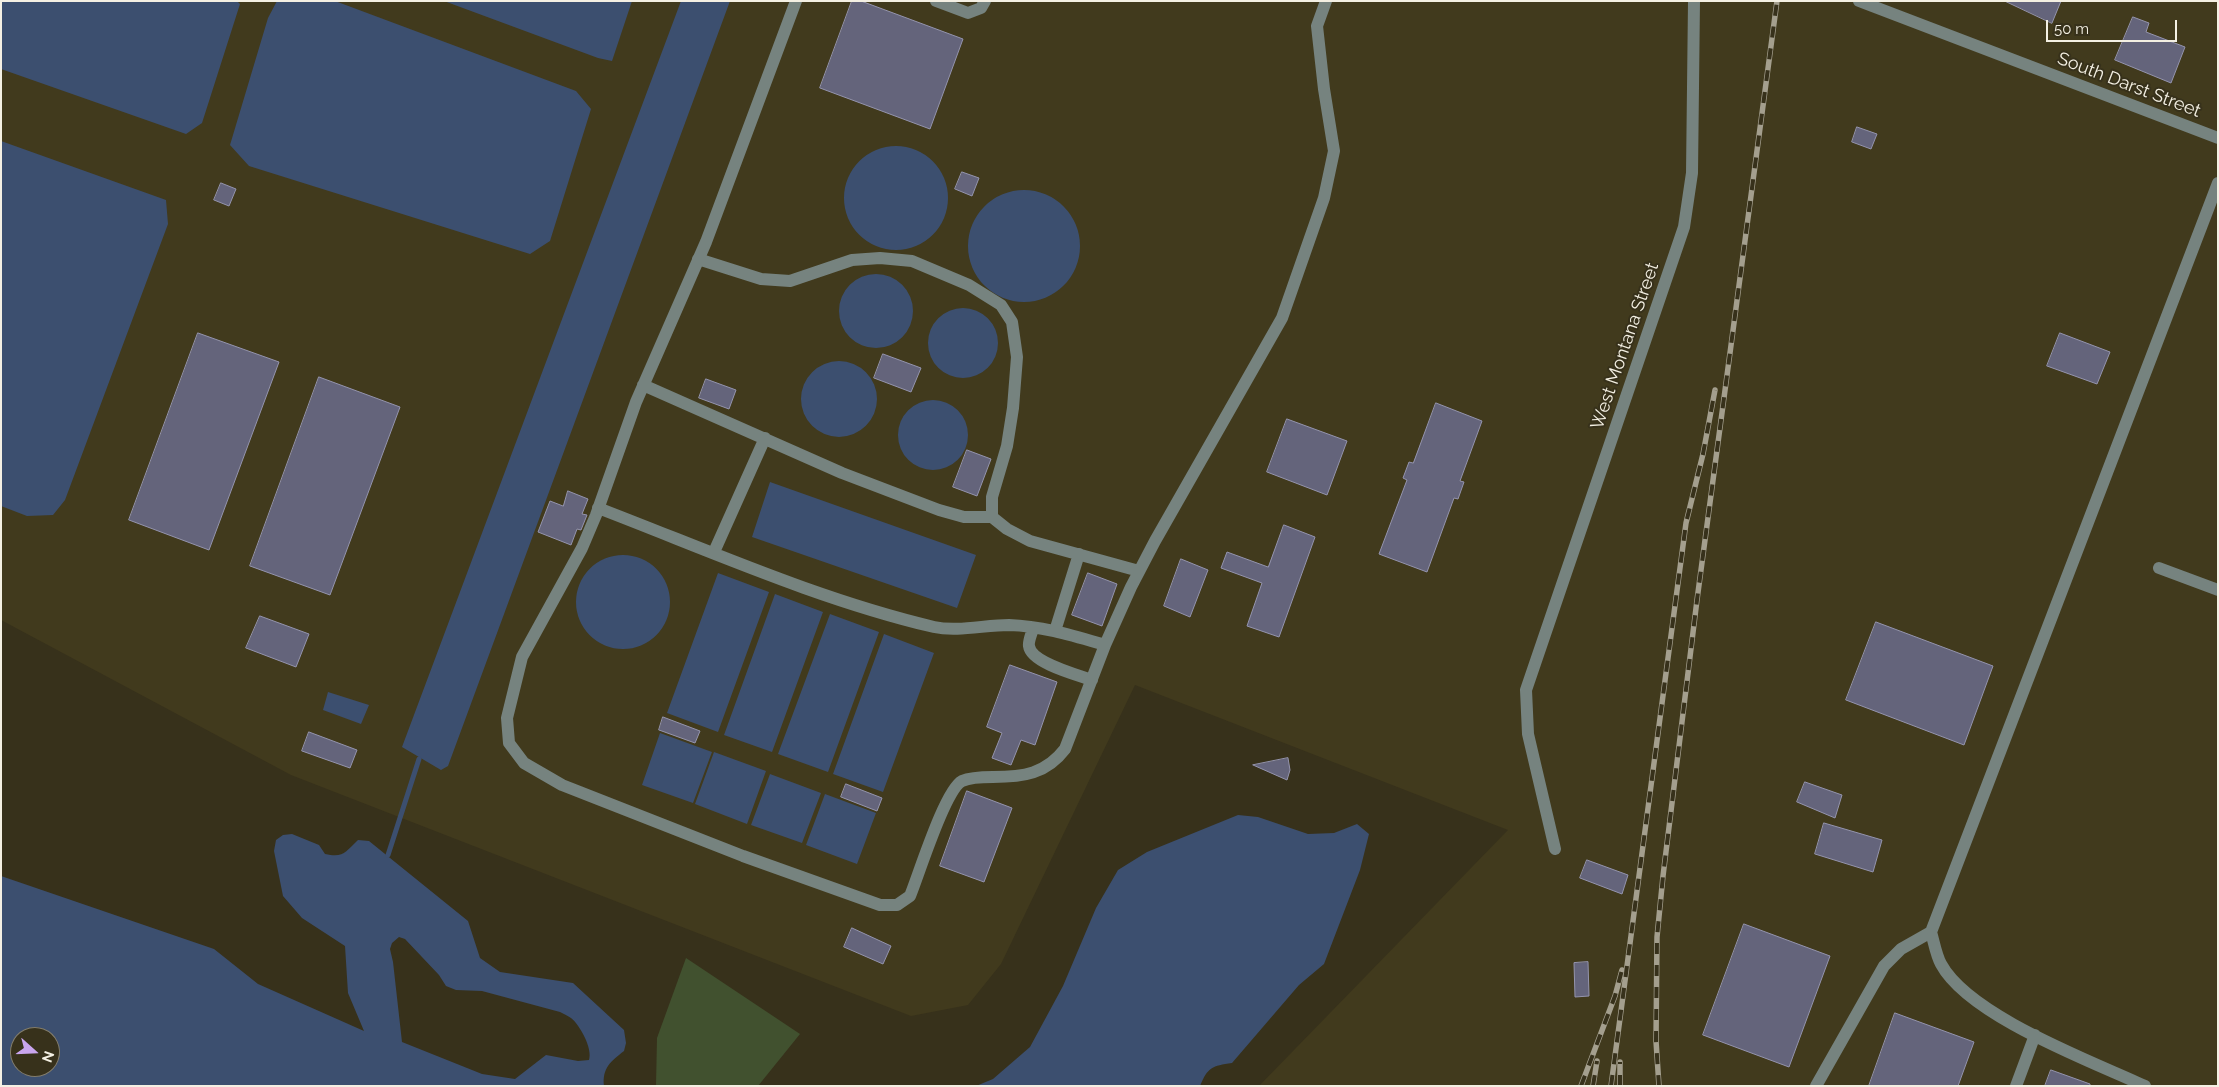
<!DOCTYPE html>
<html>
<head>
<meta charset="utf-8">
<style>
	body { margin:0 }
	#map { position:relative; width:2219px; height:1087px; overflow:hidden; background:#37311b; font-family:Raleway,sans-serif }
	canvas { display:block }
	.frame { position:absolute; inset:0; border:2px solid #f4f0e3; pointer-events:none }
	.north { position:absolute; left:10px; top:1027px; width:50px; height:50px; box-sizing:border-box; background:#37311b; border:1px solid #837d6b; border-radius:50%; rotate:110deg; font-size:14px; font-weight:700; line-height:20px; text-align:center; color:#f4f0e3 }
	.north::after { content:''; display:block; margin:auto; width:18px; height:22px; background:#c9a5ee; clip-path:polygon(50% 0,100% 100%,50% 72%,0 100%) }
	.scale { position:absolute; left:2046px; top:20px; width:131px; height:22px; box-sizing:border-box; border:2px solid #f4f0e3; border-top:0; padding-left:6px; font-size:15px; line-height:18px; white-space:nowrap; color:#f4f0e3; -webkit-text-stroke:4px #37311b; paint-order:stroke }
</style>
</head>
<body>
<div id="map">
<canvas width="2219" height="1087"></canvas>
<div class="frame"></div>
<div class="north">N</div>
<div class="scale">50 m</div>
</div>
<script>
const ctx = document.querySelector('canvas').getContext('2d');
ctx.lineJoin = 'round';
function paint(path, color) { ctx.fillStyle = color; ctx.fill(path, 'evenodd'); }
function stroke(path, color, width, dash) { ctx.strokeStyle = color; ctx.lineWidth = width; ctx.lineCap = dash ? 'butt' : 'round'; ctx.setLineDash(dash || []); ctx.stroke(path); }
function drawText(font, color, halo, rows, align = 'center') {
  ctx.font = font + ' Raleway,sans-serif'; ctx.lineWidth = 4; ctx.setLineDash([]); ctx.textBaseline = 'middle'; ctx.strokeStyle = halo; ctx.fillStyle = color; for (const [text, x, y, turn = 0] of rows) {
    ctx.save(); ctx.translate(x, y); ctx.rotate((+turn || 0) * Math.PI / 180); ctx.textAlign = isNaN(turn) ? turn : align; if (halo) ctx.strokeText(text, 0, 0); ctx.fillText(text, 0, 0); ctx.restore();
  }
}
const built = new Path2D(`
	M1,1H2218V1086H1259L1508,830L1135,685L1001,964L968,1005L911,1016L291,775L1,620Z`);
const green = new Path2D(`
	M686,958L800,1034L758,1086H656L657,1038Z`);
const water = new Path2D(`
	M1,1H237L240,4L202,123L186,134L1,69Z
	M277,1H335L576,91L591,109L550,241L530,254L249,166L230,145L268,18Z
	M444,1H632L612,61L598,58Z
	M681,1H730L448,766L441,770L402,747Z
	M1,141L166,200L168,224L65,500L53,515L27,516L1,506Z
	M844 198a52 52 0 1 1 104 0a52 52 0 1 1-104 0Z
	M968 246a56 56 0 1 1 112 0a56 56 0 1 1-112 0Z
	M839 311a37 37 0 1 1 74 0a37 37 0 1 1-74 0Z
	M928 343a35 35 0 1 1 70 0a35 35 0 1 1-70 0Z
	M801 399a38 38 0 1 1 76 0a38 38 0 1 1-76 0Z
	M898 435a35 35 0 1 1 70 0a35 35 0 1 1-70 0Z
	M770,482L976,555L957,608L752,537Z
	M576 602a47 47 0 1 1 94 0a47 47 0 1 1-94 0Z
	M718,573L769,592L718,732L667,713Z
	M775,594L823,612L772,752L724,735Z
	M830,614L879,632L828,772L778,754Z
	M884,634L934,653L883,792L833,774Z
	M328,692L369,705L361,724L323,710Z
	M660,733L712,752L693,803L642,785Z
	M714,752L766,771L747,824L695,804Z
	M770,774L821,793L802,843L751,825Z
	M825,794L876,813L857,864L806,845Z
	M1238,815L1258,817L1308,834L1334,833L1357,824L1369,834L1360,870L1324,964L1299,985L1232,1063C1212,1066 1208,1067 1200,1086H976L993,1079L1030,1047L1063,986L1096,908L1118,870L1147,852Z
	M292,834L319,845L325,854C344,858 345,852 358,840L369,841L468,921L480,958L500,972L573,983L624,1030L626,1043L624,1051C611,1061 602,1068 604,1086H1V876L214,949L258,984L364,1031L348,993L345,946L302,918L283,896L274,851L276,840L283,835ZM399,937L405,939L439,975L446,986L456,990L482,991L560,1012C564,1014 568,1016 571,1018C580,1025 593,1049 589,1060L578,1061L546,1055L515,1079L482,1074L402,1042L393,962L390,949L392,943ZM20,1037H50V1067H20Z`);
const stream = new Path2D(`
	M388,855L419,759`);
const building = new Path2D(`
	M852,1H861L963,39L930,129L820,88Z
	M2005,1H2061L2052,23Z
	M2133,17L2149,23L2146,32L2185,47L2171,83L2115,60Z
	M1857,127L1877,134L1871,149L1852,142Z
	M962,172L979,178L972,196L955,189Z
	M221,183L236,189L229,206L214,200Z
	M198,333L279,362L209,550L129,520Z
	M2060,333L2110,352L2097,384L2047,366Z
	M883,354L921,368L911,392L874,378Z
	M319,377L400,407L330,595L250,566Z
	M706,379L736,390L729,409L699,398Z
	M1436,403L1482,421L1460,481L1464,482L1458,499L1454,498L1427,572L1379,554L1407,480L1403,478L1409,462L1413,463Z
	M1287,419L1347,441L1327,495L1267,472Z
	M967,450L991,459L977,496L953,487Z
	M568,491L588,499L582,514L587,515L581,530L577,529L571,545L538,532L550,501L563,506Z
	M1284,525L1315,537L1279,637L1247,626L1262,583L1221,568L1227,552L1268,567Z
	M1181,559L1208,570L1190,617L1164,606Z
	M1088,573L1117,584L1102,626L1072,615Z
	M260,616L309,634L296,667L246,648Z
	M1876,622L1993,666L1964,745L1846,700Z
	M1010,665L1057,682L1035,745L1021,740L1011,765L992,758L1002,733L987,727Z
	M663,717L700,731L695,743L659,730Z
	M309,732L357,750L350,768L302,751Z
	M1288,758L1290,770L1287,780L1253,765Z
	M1805,782L1842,795L1835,818L1797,802Z
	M846,784L882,798L877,811L841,797Z
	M967,791L1012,808L984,882L940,866Z
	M1824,823L1882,840L1873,872L1815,854Z
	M1587,860L1628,875L1622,894L1580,878Z
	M1744,924L1830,956L1789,1067L1703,1035Z
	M852,928L891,946L883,964L844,947Z
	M1588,962L1589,996L1575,997L1574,963Z
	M1895,1013L1974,1042L1958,1086H1869Z
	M2051,1070L2090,1084V1086H2045Z`);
const minor = new Path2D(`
	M796,1L706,242L636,402L596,515L582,548L522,657L507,718L509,743L524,763L562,785L743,856L880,905H897L910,896C919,874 945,790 962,781C971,777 983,777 993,777C1023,777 1046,774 1065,749L1105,645L1131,587L1155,541L1282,318L1324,198L1334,151L1324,89L1317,26L1326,1
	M936,1L968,13L981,8L985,1
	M1859,1L2218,138
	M698,259L761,279L790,281L852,260L880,258L912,261L969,285L1001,305L1012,322L1017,357L1013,408L1007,446L992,497V517L1007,529L1030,541L1139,571
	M643,385L842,473L939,510L964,517H992
	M598,508C708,550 819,600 934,627C957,632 985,625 1009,625C1042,626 1074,636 1105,645
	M714,552L765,438
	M2159,568L2218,590
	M1033,628C1032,633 1028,641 1029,646C1031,663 1078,675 1092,680
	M1055,631L1079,554
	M1555,849L1528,734L1526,690L1684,227L1692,173L1694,1
	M1931,932C1934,942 1936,955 1941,964C1969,1016 2091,1061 2145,1086
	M1816,1086L1884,966L1901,949L1931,932L2218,183
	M2016,1086L2035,1035`);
const rail = new Path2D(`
	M1581,1086L1615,996L1622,970
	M1593,1086L1597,1061
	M1611,1086L1686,523L1703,454L1715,390
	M1620,1086V1062
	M1659,1086L1656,1041L1657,937L1663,876L1697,600L1777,1`);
const streetNames = [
	["South Darst Street",2129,85,21],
	["West Montana Street",1625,346,-71]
];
paint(built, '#413a1d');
paint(green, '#41512f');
paint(water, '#3c4f6f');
stroke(stream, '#3c4f6f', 5);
paint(building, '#64647b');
stroke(building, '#9494ad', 1);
stroke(minor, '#76837f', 12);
stroke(rail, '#a49f8e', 5.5);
stroke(rail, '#37311b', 4, [11]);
drawText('18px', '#f4f0e3', '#37311b', streetNames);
</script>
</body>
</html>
